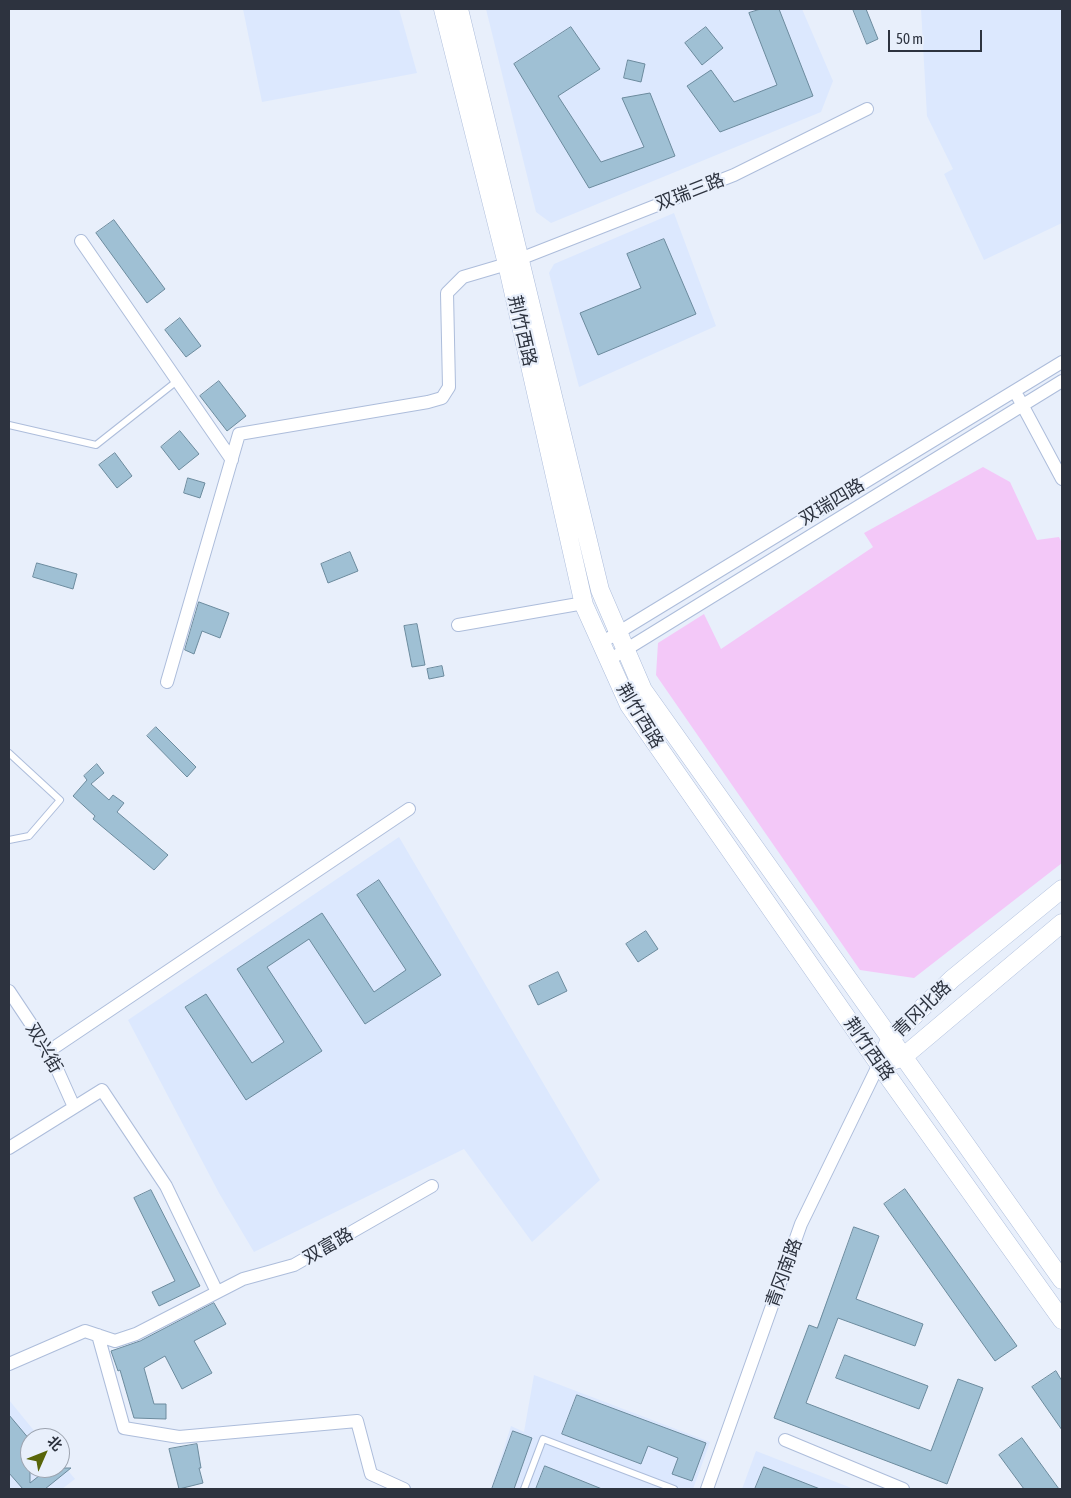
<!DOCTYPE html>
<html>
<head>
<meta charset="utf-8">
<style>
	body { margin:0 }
	#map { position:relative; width:1071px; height:1498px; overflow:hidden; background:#e8effb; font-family:"Asap Condensed","Noto Sans SC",sans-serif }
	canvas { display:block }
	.frame { position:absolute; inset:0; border:10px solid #2d333f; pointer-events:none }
	.north { position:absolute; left:20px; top:1428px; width:50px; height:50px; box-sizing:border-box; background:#e8effb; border:1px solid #9da4b0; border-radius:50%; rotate:46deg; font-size:14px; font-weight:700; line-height:20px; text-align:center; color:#2d333f }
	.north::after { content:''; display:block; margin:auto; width:18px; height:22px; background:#586509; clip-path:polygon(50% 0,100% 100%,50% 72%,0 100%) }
	.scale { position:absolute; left:888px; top:30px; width:94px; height:22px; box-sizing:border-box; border:2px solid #2d333f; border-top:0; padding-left:6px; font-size:15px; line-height:18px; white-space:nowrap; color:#2d333f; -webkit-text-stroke:4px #e8effb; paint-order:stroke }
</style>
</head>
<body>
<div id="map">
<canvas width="1071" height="1498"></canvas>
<div class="frame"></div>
<div class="north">北</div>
<div class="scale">50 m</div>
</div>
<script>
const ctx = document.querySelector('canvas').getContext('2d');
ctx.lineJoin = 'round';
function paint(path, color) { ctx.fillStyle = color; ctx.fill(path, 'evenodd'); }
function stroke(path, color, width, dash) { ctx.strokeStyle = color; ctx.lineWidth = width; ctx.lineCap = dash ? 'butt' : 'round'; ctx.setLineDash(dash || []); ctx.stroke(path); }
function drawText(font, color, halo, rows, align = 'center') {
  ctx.font = font + ' "Asap Condensed","Noto Sans SC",sans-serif'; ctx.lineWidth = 4.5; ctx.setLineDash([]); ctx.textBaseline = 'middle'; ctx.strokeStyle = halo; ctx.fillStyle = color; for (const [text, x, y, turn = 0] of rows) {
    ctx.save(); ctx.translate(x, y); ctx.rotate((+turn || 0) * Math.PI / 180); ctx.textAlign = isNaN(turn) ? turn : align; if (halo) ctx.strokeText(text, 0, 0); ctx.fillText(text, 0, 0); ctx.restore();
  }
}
const built = new Path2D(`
	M243,9H399L417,73L262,102Z
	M486,9H802L833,81L821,112L551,223L536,212Z
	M921,9H1062V223L984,260L944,174L953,169L927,116Z
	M674,213L716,326L579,387L549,273L554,264Z
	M399,837L600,1180L532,1242L464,1149L254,1252L219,1193L128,1020Z
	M534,1375L710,1442L693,1489H491L511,1426L524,1432Z
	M9,1400L40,1438H30V1468H60V1461L75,1479L62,1489H9Z
	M756,1451L854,1489H742Z`);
const green = new Path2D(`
	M983,467L1010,482L1037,540L1059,537L1062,543V863L914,978L860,970L656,675L658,643L704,614L721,649L873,547L864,533Z`);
const building = new Path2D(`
	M761,9H779L813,96L720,132L687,86L711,70L734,102L777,85L749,13Z
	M853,9H866L878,39L867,44Z
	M571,27L600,69L558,96L601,162L644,147L622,98L650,93L675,156L589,188L514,64Z
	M706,27L723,48L702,65L685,43Z
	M628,60L645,64L641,82L624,78Z
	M114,220L165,289L147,303L96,233Z
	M664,239L696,314L598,355L580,313L641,288L627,254Z
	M180,318L201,346L186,357L165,330Z
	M219,381L246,416L227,431L200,396Z
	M180,431L199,454L179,470L161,447Z
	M115,453L132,476L117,488L99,465Z
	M188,478L205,483L200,498L184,493Z
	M350,552L358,571L328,583L321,564Z
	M37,563L77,574L73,589L33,577Z
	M199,602L229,613L220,638L202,631L194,654L185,650Z
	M417,624L425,665L412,667L404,626Z
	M442,666L444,676L429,679L427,669Z
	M156,727L196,767L187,777L147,736Z
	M97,764L104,773L91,784L109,800L113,795L124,803L117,812L168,855L154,870L93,819L95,816L73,796L87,780L84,776Z
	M379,880L441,975L365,1024L309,939L267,967L322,1051L246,1100L185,1007L206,994L252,1063L284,1042L237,969L322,913L374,992L406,970L357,895Z
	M646,931L658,949L638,962L626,944Z
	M558,972L567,991L538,1005L529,986Z
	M905,1189L1017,1346L995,1361L884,1204Z
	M151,1190L200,1286L159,1306L152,1292L175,1281L134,1198Z
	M854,1227L879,1236L856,1299L923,1324L915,1346L838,1318L806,1403L931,1451L958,1379L983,1388L947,1484L774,1418L809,1325L817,1328Z
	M214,1303L226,1324L194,1341L212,1373L182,1389L165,1356L144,1368L154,1404H166V1419L134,1418L120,1370L118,1371L111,1351L140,1341Z
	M845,1355L928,1386L919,1409L836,1378Z
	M1056,1371L1062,1381V1430L1032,1387Z
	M577,1395L706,1443L692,1481L672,1474L678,1458L648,1446L641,1464L562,1434Z
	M9,1415L30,1440V1483L49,1468H71L45,1489H23L9,1473Z
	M513,1431L532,1438L514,1489H492Z
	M1022,1438L1059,1489H1024L999,1455Z
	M197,1444L201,1468H199L203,1483L179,1489L169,1449Z
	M545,1466L602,1489H536Z
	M764,1467L820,1489H755Z`);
const lane = new Path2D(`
	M9,425L96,445L177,381
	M9,753L60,800L29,836L9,840
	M524,1489L543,1439L674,1489`);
const street = new Path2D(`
	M81,241L232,460
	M1018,397L1062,479
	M458,625L584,603
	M601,643L1062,362
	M609,660L1062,381
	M167,682L239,434L428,402L442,398L449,387L447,293L463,277L507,264L734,175L867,109
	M9,991L49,1051L74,1107
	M49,1051L409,809
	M9,1148L102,1090L166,1186L217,1292
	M98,1335L124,1428L179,1437L357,1421L371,1474L404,1489
	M9,1364L85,1331L115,1341L136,1334L243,1279L294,1265L432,1186
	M785,1440L903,1489
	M707,1489L801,1224L879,1064`);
const secondary = new Path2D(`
	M443,9L507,264L584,605L629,705L879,1064L1062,1320
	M459,9L600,590L643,690L1062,1280
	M886,1049L890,1039L952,979L1062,889
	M892,1061L903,1057L1062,923`);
const streetNames = [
	["双瑞三路",690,192,-21],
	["荆竹西路",522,331,77],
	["双瑞四路",832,502,-31],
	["荆竹西路",640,716,59],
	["青冈北路",922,1009,-44],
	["双兴街",44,1048,60],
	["荆竹西路",869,1049,55],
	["双富路",328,1246,-30],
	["青冈南路",784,1273,-70]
];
paint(built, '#dce8fe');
paint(green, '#f3c8f8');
paint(building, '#9fc0d4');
stroke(building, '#6c8b9e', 1);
stroke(lane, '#adbddb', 8);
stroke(street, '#adbddb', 14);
stroke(secondary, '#adbddb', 19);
stroke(lane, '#fff', 6);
stroke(street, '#fff', 12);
stroke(secondary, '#fff', 18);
drawText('18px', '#2d333f', '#e8effb', streetNames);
</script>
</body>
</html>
